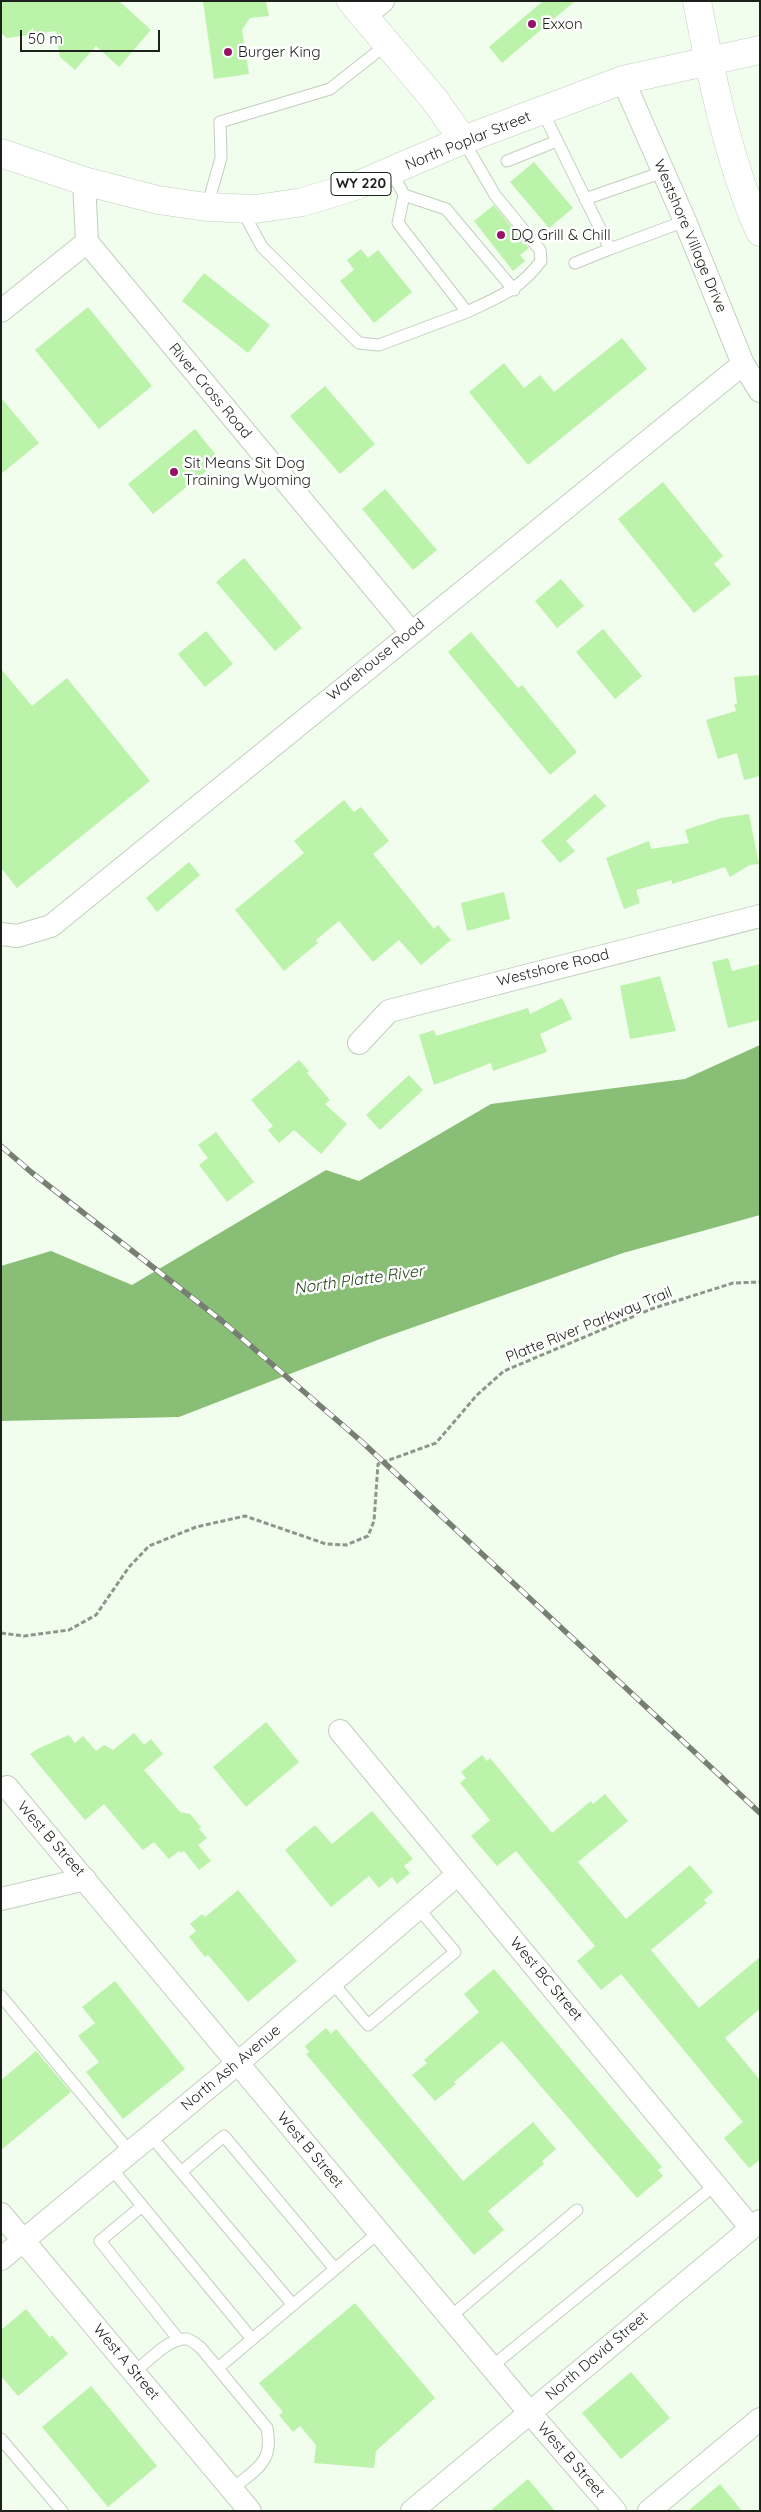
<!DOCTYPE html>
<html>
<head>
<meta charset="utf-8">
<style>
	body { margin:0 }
	#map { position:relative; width:761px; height:2512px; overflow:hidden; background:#f1fded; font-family:Quicksand,sans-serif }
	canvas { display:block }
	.frame { position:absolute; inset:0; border:2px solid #1d211b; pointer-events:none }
	.scale { position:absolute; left:20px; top:30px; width:140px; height:22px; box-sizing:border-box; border:2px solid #1d211b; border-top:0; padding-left:6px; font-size:15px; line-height:18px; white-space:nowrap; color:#1d211b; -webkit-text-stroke:4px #fff; paint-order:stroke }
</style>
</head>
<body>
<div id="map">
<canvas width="761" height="2512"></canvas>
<div class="frame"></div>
<div class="scale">50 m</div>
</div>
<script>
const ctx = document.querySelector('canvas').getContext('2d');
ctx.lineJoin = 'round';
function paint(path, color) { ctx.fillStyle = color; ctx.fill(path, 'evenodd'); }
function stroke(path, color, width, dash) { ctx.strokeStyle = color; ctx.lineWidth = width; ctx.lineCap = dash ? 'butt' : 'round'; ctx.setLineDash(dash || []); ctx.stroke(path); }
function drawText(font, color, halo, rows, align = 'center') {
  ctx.font = font + ' Quicksand,sans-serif'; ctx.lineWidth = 5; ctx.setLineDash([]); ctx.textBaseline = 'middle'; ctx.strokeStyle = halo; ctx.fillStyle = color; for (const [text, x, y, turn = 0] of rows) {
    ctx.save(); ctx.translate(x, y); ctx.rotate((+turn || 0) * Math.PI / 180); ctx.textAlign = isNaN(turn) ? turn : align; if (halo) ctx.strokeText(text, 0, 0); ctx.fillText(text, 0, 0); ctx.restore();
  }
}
const water = new Path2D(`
	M760,1045V1215L623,1253L380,1339L179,1417L1,1421V1266L51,1251L132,1285L326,1170L359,1181L491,1104L685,1079Z`);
const building = new Path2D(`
	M1,1H119L151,30L119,67L96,46L75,70L60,57L56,31L7,38L2,34Z
	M203,1H266L269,16L250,18L242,30L249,74L214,79Z
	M543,1H575L502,63L489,47Z
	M534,162L573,208L549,228L510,182Z
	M494,205L529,248L520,255L525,261L513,271L474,221Z
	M361,249L368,258L378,250L412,292L374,323L340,281L354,270L347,260Z
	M204,273L270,325L248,353L182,301Z
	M88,307L152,386L99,429L35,350Z
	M622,338L647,369L528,465L469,392L504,363L524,388L540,375L554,392Z
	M325,386L375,444L340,474L290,416Z
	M1,398L39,443L1,474Z
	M195,429L220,460L153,514L128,484Z
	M663,482L723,556L714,564L731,584L694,613L618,519Z
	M385,489L437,550L413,570L362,509Z
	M244,558L302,628L275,651L216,582Z
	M561,579L584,606L557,628L535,601Z
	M603,629L642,676L615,699L576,652Z
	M206,631L233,664L205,687L178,654Z
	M471,632L518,688L522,685L577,752L550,775L448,652Z
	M1,669L32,706L67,678L150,781L17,888L1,868Z
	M760,675V776L744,780L737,753L718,759L706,720L736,711L734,704H737L734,677Z
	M595,794L606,806L566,841L575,851L560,863L541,841Z
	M344,800L354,812L361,807L389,841L373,854L434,929L438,925L451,940L421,965L399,940L373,962L339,921L316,940L318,943L284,971L235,910L304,853L294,841Z
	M749,814L759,864L750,865L730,877L725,867L672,884V880L636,890L640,903L624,909L606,858L649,841L651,849L689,843L685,830L721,818Z
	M189,862L200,875L157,912L146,898Z
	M504,892L510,919L467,931L461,903Z
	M728,958L732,971L760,964V1020L728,1028L712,962Z
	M660,976L676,1031L630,1039L620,986Z
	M562,998L572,1019L540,1034L547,1052L493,1071L491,1063L434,1085L419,1035L434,1030L436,1036L528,1008L530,1014Z
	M299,1060L309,1071L307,1073L330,1100L325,1104L347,1124L321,1154L294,1130L279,1143L268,1130L273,1126L251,1100Z
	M409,1075L423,1090L380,1130L366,1115Z
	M216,1132L254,1182L227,1202L199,1165L208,1158L198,1145Z
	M266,1722L299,1762L246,1807L213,1767Z
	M134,1733L144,1745L151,1739L163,1754L144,1770L180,1812L190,1814L201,1827L199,1829L207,1838L198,1845L211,1861L199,1870L184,1851L181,1853L179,1851L169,1859L154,1842L143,1850L104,1804L85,1820L30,1754L37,1749L69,1735L75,1743L83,1736L96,1751L104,1745L113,1750Z
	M482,1755L487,1761L490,1758L552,1833L591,1801L593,1804L605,1794L628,1821L578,1862L626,1919L690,1865L713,1892L704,1900L707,1903L651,1950L699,2008L760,1957V2009L725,2038L760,2080V2160L749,2168L724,2138L743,2122L621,1974L601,1990L577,1961L595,1946L516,1851L497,1866L471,1836L490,1820L460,1783L466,1778L461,1772Z
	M372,1811L413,1859L404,1866L410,1873L397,1884L392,1877L379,1888L369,1876L331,1907L285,1850L315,1825L332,1844Z
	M238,1890L297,1961L248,2002L208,1955L205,1957L189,1937L196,1931L190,1924L202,1914L205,1917Z
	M494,1969L662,2167L658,2170L663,2176L637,2198L502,2041L454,2082L456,2084L435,2101L412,2075L427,2063L424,2060L479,2012L464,1994Z
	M115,1981L185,2069L123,2119L86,2072L99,2062L78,2036L95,2023L82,2007Z
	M326,2028L331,2034L336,2029L463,2181L533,2122L556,2149L542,2161L544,2164L488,2211L504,2230L474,2255L306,2054L309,2052L305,2046Z
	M36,2051L71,2092L1,2150V2080Z
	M355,2303L435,2398L376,2451L374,2468L314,2463L316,2445L300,2426L293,2432L279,2415L283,2412L259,2383Z
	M26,2309L50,2338L52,2335L68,2354L18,2396L1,2376V2330Z
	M631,2372L670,2418L621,2459L582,2413Z
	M91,2386L157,2466L108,2507L42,2427Z
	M528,2479L555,2511H490Z
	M720,2484L742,2511H688Z`);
const path = new Path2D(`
	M1,1633L24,1636L69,1630L96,1615L129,1567L149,1546L196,1527L245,1516L326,1544L346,1545L368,1536L374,1521L378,1464L436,1443L477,1395L504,1371L651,1309L733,1283L760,1282`);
const lane = new Path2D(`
	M542,110L610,249L685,221
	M507,161L557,141
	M392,172L404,195L446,209L514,290
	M404,195L398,223L467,312C500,296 518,291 541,261L540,250L495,195L463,140
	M585,199L663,172
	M207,207L221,158L220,122L330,89L387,44
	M242,210L262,247L359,343L379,345L467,312
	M575,263L610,249
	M332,1982L368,2025L455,1952L418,1908
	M1,1996L130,2152
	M150,2135L293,2305
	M111,2168L252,2339
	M181,2172L224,2136L335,2269
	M142,2206L100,2241L179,2340
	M450,2317L577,2210
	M491,2367L715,2185
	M218,2368L379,2232
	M134,2372C148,2362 169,2337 187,2339C192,2340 197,2345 201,2348L267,2428C274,2463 256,2469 232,2489
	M1,2439L62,2511`);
const street = new Path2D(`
	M364,17L383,1
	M623,80L685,221L743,364L760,391
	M84,181L87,242L411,632
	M1,311L87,242
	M1,934L17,936L51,926L743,364
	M359,1043L389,1011L760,916
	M340,1731L751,2228
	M7,1787L530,2413L615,2511
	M1,1899L85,1879
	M1,2214L250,2511
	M1,2259L238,2063L458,1874
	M412,2511L760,2221
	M649,2511L760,2419`);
const secondary = new Path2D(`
	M351,1L434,99L463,140`);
const primary = new Path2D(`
	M1,153L84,181L158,200L207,207L256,209L303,202L358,185L463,140L623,80L760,50`);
const highway = new Path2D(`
	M697,1C712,79 728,160 760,232`);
const rail = new Path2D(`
	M1,1146L31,1172L222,1321L361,1441L760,1813`);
const markers = [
	[532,24,5,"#971167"],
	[228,52,5,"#971167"],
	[501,235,5,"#971167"],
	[174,472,5,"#971167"]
];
const shields = [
	[361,184,60]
];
const shieldNames = [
	["WY 220",361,184]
];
const poiNames = [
	["Exxon",542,24],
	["Burger King",238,52],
	["DQ Grill & Chill",511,235],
	["Sit Means Sit Dog",184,463],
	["Training Wyoming",184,480]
];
const streetNames = [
	["North Poplar Street",468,141,-22],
	["Westshore Village Drive",690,236,67],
	["River Cross Road",210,391,50],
	["Warehouse Road",376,660,-39],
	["Westshore Road",553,968,-14],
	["Platte River Parkway Trail",589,1325,-22],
	["West B Street",51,1839,49],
	["West BC Street",546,1979,50],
	["North Ash Avenue",231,2068,-40],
	["West B Street",310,2150,50],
	["North David Street",597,2356,-40],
	["West A Street",126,2362,50],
	["West B Street",571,2460,49]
];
const waterNames = [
	["North Platte River",359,1280,-8]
];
paint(water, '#89be77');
paint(building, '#bcf3aa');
stroke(lane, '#c2cfbe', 13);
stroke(street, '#c2cfbe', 24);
stroke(secondary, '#c2cfbe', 29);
stroke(primary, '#c2cfbe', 29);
stroke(highway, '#c2cfbe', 29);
stroke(path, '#8e968b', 3, [5, 2.5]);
stroke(lane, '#fff', 11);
stroke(street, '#fff', 22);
stroke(secondary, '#fff', 28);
stroke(primary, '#fff', 28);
stroke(highway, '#fff', 28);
stroke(rail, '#777f74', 5.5);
stroke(rail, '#fff', 4, [11]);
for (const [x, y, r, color] of markers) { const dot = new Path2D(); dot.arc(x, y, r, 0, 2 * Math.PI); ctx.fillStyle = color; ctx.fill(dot); stroke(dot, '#fff', 2); }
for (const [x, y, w] of shields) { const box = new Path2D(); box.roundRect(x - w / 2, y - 11.5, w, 23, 4); ctx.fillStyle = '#fff'; ctx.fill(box); stroke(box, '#1d211b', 1); }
drawText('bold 14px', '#1d211b', null, shieldNames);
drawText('15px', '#1d211b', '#fff', poiNames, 'left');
drawText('15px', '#1d211b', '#fff', streetNames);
drawText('italic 16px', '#214413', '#fff', waterNames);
</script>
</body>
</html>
